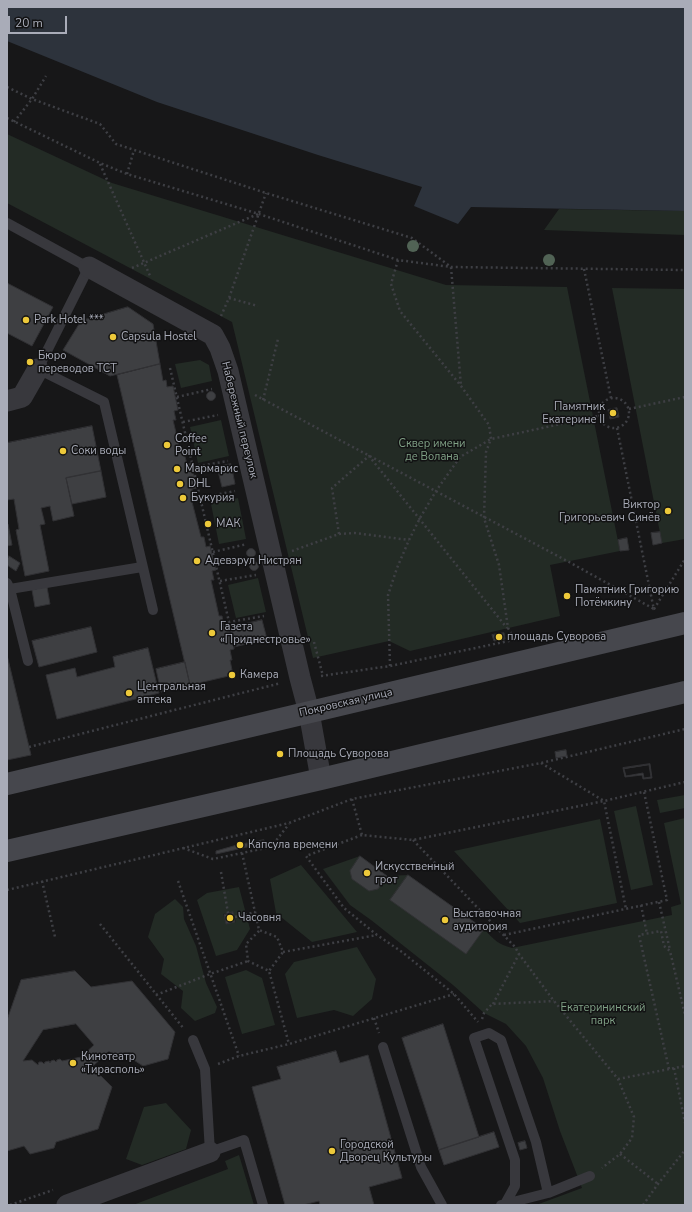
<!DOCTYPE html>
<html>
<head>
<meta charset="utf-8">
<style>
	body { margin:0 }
	#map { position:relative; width:692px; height:1212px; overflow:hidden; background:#171718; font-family:"Nunito Sans",sans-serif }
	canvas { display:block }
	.frame { position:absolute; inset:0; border:8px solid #a9acb8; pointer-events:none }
	.scale { position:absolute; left:8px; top:16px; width:59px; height:18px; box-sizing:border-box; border:2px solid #a9acb8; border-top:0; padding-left:5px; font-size:12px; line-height:14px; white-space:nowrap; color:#a9acb8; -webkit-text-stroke:3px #121213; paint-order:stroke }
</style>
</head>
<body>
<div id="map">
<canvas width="692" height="1212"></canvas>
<div class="frame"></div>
<div class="scale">20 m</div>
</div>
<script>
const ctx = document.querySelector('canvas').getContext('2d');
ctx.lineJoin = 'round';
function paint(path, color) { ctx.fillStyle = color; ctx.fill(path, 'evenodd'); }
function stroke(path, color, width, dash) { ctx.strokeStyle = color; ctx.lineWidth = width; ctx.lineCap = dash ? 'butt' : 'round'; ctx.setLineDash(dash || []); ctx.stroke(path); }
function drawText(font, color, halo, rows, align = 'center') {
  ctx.font = font + ' "Nunito Sans",sans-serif'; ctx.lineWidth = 3; ctx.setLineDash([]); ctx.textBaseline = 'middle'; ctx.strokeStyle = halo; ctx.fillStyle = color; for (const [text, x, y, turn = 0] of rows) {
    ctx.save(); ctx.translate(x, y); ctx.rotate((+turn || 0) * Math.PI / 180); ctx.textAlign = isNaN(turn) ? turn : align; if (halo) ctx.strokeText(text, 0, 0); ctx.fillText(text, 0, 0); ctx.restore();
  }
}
const green = new Path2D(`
	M7,134L112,183L446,285L567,287L620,551L550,565L560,616L410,651L389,641L313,658L232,322L7,203Z
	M559,209L685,211V235L544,230Z
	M612,288L685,289V539L662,543Z
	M200,360L209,365L212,381L181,388L175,364Z
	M221,420L229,456L198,463L190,427Z
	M238,498L246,539L219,544L211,504Z
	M258,578L266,612L236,618L228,585Z
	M685,795V808L660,813L657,800Z
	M636,806L653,885L631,890L614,811Z
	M685,818V1205H536L582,1188L560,1131L543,1078L526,1046L506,1024L484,1013L453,985L371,920L350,905L323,869L360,856L387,876L408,875L484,929C494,940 498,944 512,948L672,915L671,907L681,904L664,823Z
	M600,819L617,903L520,923L454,851Z
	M301,865L357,932L312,942L276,913L270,879Z
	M239,887L250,929L237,950L216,956L197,900L207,893ZM233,912L236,922L226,924L223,914Z
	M175,899L183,907L184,919L196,946L206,983L217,1007L215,1013L195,1021L181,1008L183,991L161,974L164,959L148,937L155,914Z
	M357,947L376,979L372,999L353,1016L334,1010L297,1018L285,974L294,962Z
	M246,970L262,978L275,1025L242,1034L225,977Z
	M166,1103L191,1130L186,1149L142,1165L126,1159L144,1107Z
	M239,1155L254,1205H133L228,1169L225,1161Z`);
const water = new Path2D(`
	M7,7H685V211L471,207L458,224L414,206L422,187L318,155L157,102L7,41Z`);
const building = new Path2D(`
	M7,283L53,307L32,346L7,333Z
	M128,307L153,324L160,364L110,376L63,350L81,321Z
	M160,364L163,381L166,380L167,387L173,386L178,410L174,411L176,420H173L181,454L184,453L187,464L191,463L197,488L192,489L194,497L191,498L201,537H204L206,547L210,546L216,570L212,571L214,580H211L219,616H222L224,626L229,625L234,649L230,650L232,660H230L233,675L190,685L117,375Z
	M206.5 396a4.5 4.5 0 1 1 9 0a4.5 4.5 0 1 1-9 0Z
	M617,408L619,417L610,419L608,410Z
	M92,426L101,471L66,478L74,516L53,521L50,506L41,508L45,524L40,525L49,571L25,576L16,530L19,529L14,499L7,500V443Z
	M231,464L235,484L222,487L217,467Z
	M101,471L106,497L72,504L66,478Z
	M7,524H8L12,545L7,546Z
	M660,532L662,543L653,545L651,533Z
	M627,538L629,550L620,551L618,540Z
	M246.5 553a4.5 4.5 0 1 1 9 0a4.5 4.5 0 1 1-9 0Z
	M9,556L20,563L16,571L7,565V560Z
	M249.5 566a4.5 4.5 0 1 1 9 0a4.5 4.5 0 1 1-9 0Z
	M47,587L50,604L35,607L32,590Z
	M262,620L267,639L234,647L229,628Z
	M91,627L97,652L39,667L32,641Z
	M504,633L505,639L494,641L492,635Z
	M148,648L159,693L57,719L46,675L75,668L77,677L115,667L113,657Z
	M7,655L31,755L7,760Z
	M185,662L190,685L161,692L156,669Z
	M566,750L567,756L556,758L555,752Z
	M650,764L652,778L643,779L642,775L625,777L623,768ZM649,765L651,777L644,778L643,773L626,776L624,769Z
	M264,840L265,843L216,854V851L237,845Z
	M360,856L387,876L378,889L369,891L352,879L350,871Z
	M408,875L484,929L466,954L390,900Z
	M233,912L235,922L226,924L224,915Z
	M75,971L91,987L132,981L175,1032L168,1059L143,1066L123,1053L116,1059L109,1051L92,1067L112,1087L98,1129L56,1142L54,1148L30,1154L24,1146L7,1151V1020L21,980ZM76,1024L94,1045L81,1057L62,1061L60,1059L57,1060L56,1062L54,1060L51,1061L50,1063L49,1061L45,1062L44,1064L42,1062H39L38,1065L32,1060L23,1061L43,1030Z
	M443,1024L479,1137L439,1150L402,1038Z
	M336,1051L340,1063L368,1055L402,1178L369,1187L374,1205H320L319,1201L303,1205H285L252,1087L281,1079L277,1067Z
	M494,1132L499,1147L444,1165L439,1150Z
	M525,1141L527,1148L520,1150L518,1143Z`);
const path = new Path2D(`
	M7,87L32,99L100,124L116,144L266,193L412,238L451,267L461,386
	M7,118L100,163L127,174L259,214L398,260L451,267L685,270
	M14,122L32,99L46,76
	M100,164L151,278
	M127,174L134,150
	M398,260L391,284L400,311L461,386L489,425L491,439L486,452L484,518L499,565L508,628L515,640
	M132,268L258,214
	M584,269L611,398
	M229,298L258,306
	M221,316L229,298L266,193
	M170,368L229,622L264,616
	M255,395L569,562L654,609
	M177,397L212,389
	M599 413a15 15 0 1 1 30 0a15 15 0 1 1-30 0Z
	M263,400L278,339
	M629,409L685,397
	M183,422L218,415
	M617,428L654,610
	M193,467L228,461
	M200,498L235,491
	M339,534L332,488L369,456L507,628
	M292,551L339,534L355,533L409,540
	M213,552L247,544
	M220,581L256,575
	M654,609L685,559
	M314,642L323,676
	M390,666L388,595L397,568L409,540L420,518L436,491L460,457L491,439L598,416
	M321,676L390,666L542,634
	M29,747L281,683
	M541,763L604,801L626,909
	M352,799L362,835L413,840L604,801L685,782
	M362,835L306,856L344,908L377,935L402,952L454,994L478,1022
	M413,840L515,947L519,954L554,1001L618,1079L634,1117L632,1138L620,1154L602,1168
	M183,848L213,859L271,847L289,824
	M242,853L259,930L277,937L283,952L269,971
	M221,872L228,913
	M42,881L55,937
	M178,881L239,1056
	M7,890L289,823L352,799L541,763L685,729
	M659,902L670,950
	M641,905L647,934
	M235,917L255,912
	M100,924L184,1029
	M259,931L246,944L248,961L269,971L289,1044
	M504,935L667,900L644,792
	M283,952L377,935
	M156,995L210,974L248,961
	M493,1004L519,954
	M374,1018L379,1033
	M482,1019L484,1013L492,1004L554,1001
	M218,1064L239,1056L289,1044L454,994
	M674,1068L685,1123
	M669,1069L639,935L661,931L664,946L670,951L685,1015
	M618,1079L685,1066
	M620,1154L658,1184
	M10,1205L53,1190
	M643,1205L658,1184L685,1150`);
const lane = new Path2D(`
	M7,223L91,269
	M89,267L38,369L104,402L153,610
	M7,583L10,589L28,661
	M10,589L142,567
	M193,1040L205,1069L210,1152L244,1140L263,1205
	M383,1047L421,1167L442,1205
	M505,1204L515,1186V1160L474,1038L489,1033L501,1040L536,1142L548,1193
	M501,1205L548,1193L590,1176`);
const street = new Path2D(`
	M89,267L213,335L220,348L228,371L300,678L309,712L321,779
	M7,401L22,397L38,369
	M67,1205L210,1152`);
const secondary = new Path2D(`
	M7,784L685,623
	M7,851L321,779L685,692`);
const trees = [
	[413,246],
	[549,260]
];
const markers = [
	[26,320,4,"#edc93a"],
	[113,337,4,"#edc93a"],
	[30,362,4,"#edc93a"],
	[613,413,4,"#edc93a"],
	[167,445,4,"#edc93a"],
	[63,451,4,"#edc93a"],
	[177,469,4,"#edc93a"],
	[180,484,4,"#edc93a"],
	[183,498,4,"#edc93a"],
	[668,511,4,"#edc93a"],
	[208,524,4,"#edc93a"],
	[197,561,4,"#edc93a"],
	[567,596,4,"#edc93a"],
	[212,633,4,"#edc93a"],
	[499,637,4,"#edc93a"],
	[232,675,4,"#edc93a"],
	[129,693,4,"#edc93a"],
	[280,754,4,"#edc93a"],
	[240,845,4,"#edc93a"],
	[367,873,4,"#edc93a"],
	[230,918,4,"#edc93a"],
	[445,920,4,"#edc93a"],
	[73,1063,4,"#edc93a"],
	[332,1151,4,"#edc93a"]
];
const poiNames = [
	["Park Hotel ***",34,320],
	["Capsula Hostel",121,337],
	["Бюро",38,356],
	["переводов ТСТ",38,369],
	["Памятник",605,407,"right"],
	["Екатерине II",605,420,"right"],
	["Coffee",175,439],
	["Point",175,452],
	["Соки воды",71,451],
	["Мармарис",185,469],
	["DHL",188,484],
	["Букурия",191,498],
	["Виктор",660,505,"right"],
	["Григорьевич Синёв",660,518,"right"],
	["МАК",216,524],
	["Адевэрул Нистрян",205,561],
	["Памятник Григорию",575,590],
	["Потёмкину",575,603],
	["Газета",220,627],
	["«Приднестровье»",220,640],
	["площадь Суворова",507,637],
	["Камера",240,675],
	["Центральная",137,687],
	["аптека",137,700],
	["Площадь Суворова",288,754],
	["Капсула времени",248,845],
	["Искусственный",375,867],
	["грот",375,880],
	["Выставочная",453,914],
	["аудитория",453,927],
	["Часовня",238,918],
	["Кинотеатр",81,1057],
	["«Тирасполь»",81,1070],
	["Городской",340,1145],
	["Дворец Культуры",340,1158]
];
const streetNames = [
	["Набережный переулок",239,420,76],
	["Покровская улица",346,703,-13]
];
const parkNames = [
	["Сквер имени",432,444],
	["де Волана",432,457],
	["Екатерининский",603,1008],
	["парк",603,1021]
];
paint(green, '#232b25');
paint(water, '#2d333c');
paint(building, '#3e3f42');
stroke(building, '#313134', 1);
stroke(path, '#3e3f44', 2.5, [2, 3]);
stroke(lane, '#38383d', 10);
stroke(street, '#38383d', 21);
stroke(secondary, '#46474d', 22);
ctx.fillStyle = '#516355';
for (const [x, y] of trees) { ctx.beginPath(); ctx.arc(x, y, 6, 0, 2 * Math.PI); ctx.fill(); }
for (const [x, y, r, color] of markers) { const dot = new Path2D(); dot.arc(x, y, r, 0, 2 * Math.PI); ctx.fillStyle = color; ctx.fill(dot); stroke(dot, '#121213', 1.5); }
drawText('11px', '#a9acb8', '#121213', poiNames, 'left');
drawText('11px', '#a9acb8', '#121213', streetNames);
drawText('11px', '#81a287', '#121213', parkNames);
</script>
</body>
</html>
